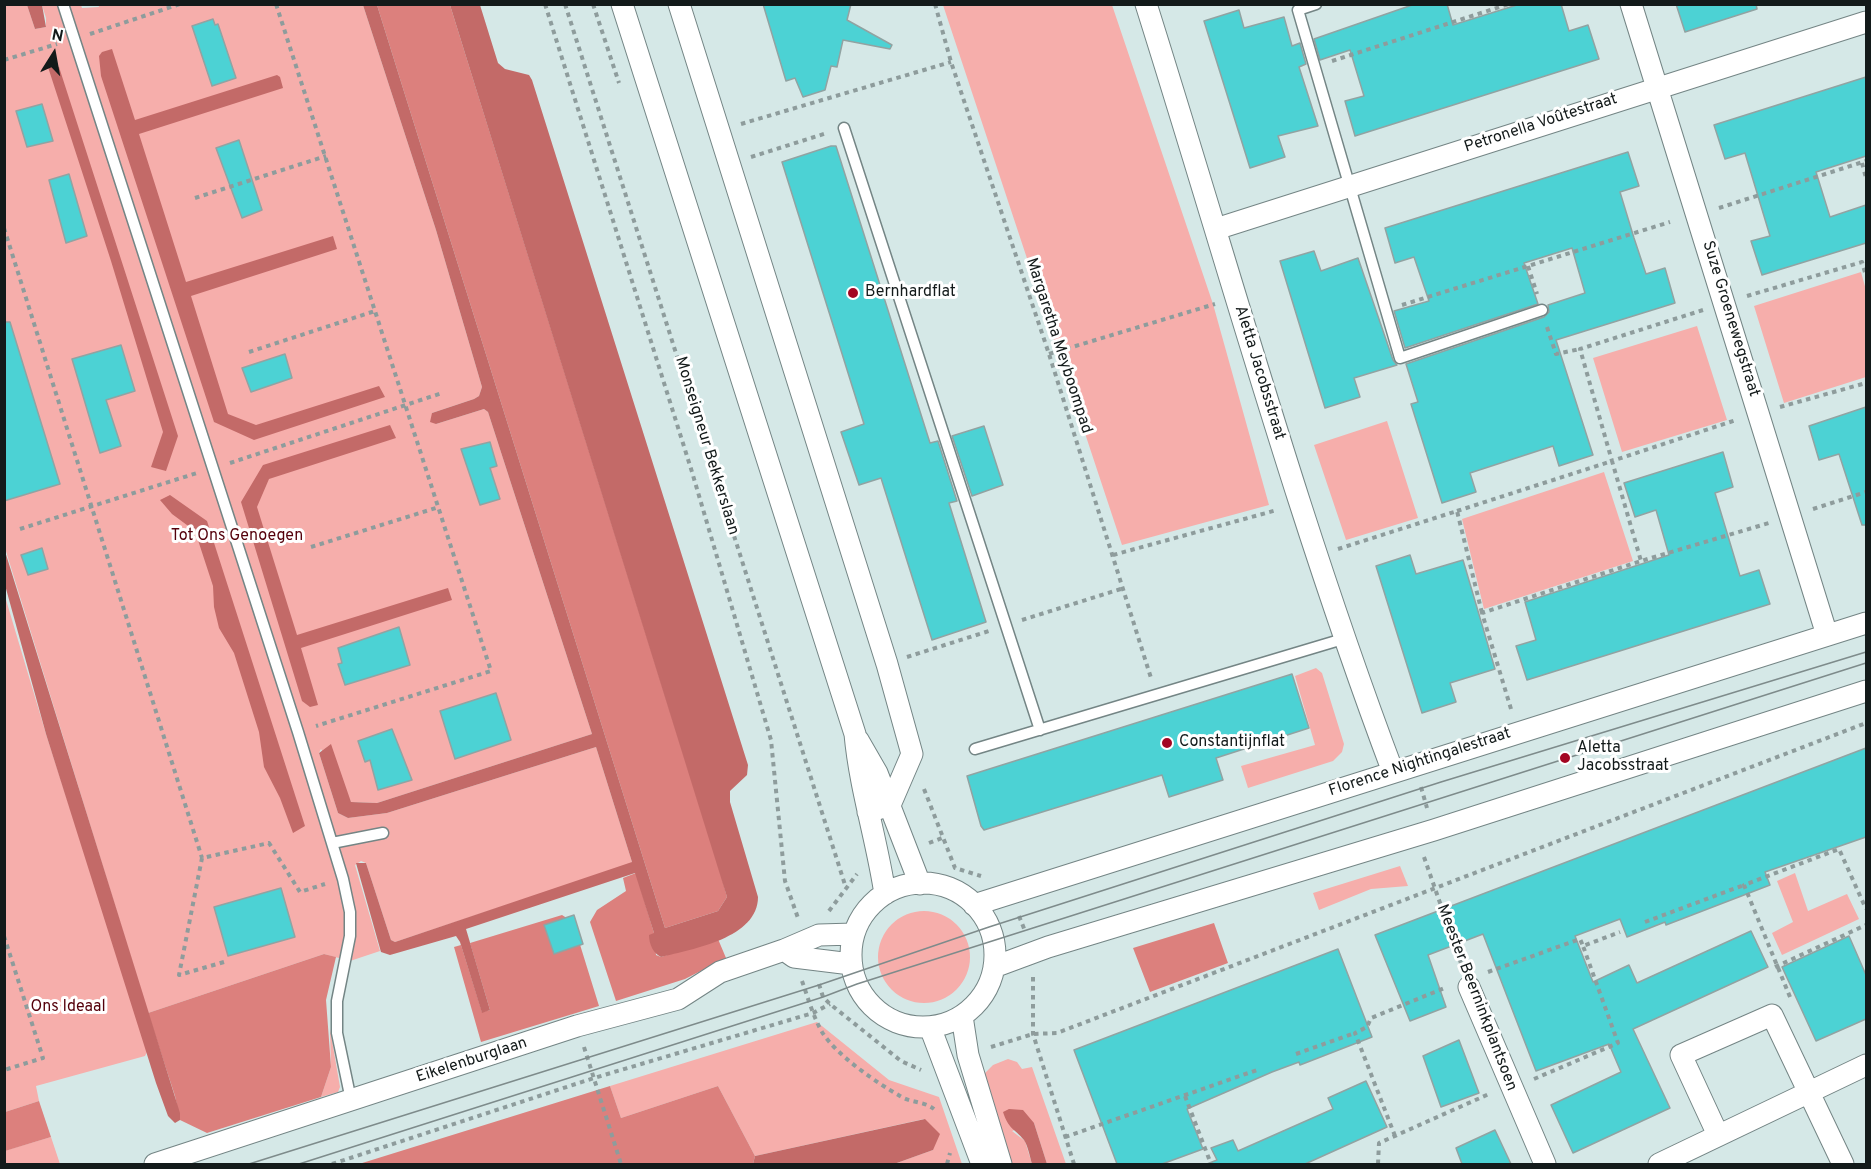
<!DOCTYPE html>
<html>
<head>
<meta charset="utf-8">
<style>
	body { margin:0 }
	#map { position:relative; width:1871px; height:1169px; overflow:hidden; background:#d5e8e7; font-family:Overpass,sans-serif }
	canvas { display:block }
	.frame { position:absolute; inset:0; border:6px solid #131a1a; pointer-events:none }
	.north { position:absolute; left:24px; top:24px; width:60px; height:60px; -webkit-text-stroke:4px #fff; paint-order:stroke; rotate:11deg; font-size:16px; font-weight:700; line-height:24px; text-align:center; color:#131a1a }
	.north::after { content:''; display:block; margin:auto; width:21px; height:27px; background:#131a1a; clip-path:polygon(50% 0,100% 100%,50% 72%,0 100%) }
</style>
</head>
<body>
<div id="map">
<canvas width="1871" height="1169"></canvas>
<div class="frame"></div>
<div class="north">N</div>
</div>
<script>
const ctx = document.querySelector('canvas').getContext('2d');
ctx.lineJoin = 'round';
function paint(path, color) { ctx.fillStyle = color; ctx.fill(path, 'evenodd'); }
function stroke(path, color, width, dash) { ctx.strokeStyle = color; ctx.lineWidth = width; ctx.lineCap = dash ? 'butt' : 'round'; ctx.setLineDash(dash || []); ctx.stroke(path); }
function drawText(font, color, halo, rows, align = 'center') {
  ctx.font = font + ' Overpass,sans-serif'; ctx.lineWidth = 6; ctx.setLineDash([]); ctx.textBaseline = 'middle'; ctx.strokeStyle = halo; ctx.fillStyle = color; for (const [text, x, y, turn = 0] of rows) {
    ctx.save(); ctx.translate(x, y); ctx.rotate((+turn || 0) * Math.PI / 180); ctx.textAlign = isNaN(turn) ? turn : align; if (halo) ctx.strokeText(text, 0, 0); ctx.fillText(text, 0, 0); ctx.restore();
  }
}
const green = new Path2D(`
	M98,4L363,5L436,230L482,387L479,396L474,399L432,413L436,424L484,409L488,412L592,734L377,803L351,802L321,749L319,753L338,813L348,818L387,813L596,747L632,862L630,864L395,942L391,940L366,863L361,861L355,865L380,951L350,961L324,954L148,1013L5,548L4,5H27L35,29L46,27V18L42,5H81L82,8L99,7Z
	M943,5H1112L1213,304L1269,505L1122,545Z
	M1861,272L1866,290V377L1784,403L1754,306Z
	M1697,326L1727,420L1622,452L1593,358Z
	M1387,421L1418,518L1346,540L1314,445Z
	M1604,472L1633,561L1484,609L1462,519Z
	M4,593L46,734L148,1050L145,1056L36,1086L39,1101L5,1112Z
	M1316,668L1322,673L1344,744L1342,752L1333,761L1248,788L1241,766L1315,745L1295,676Z
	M1400,866L1408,886L1371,889L1319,910L1313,893Z
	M1795,873L1808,911L1847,894L1859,919L1782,955L1772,933L1793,922L1777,881Z
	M878 957a46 46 0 1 1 92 0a46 46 0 1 1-92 0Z
	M817,1022L889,1080L939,1097L962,1164H894L933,1150L924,1119L755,1156L718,1086L621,1118L610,1086Z
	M330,1029L340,1087L338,1092L321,1097L331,1067Z
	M1008,1059L1017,1062L1022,1069L1032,1067L1066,1164H1047L1034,1123L1012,1131L1025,1141L1032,1164H1006L981,1077L993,1065Z
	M51,1137L60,1164H5L4,1151Z`);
const forest = new Path2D(`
	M377,5H450L721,875L727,897L718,911L665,928Z
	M636,873L654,933L656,955L661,957L718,939L726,958L685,979L616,1001L590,922L597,910L626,891L623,878Z
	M562,915L573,922L599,1006L481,1042L454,947L461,945L482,1012L490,1010L470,943Z
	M1214,923L1228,963L1150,992L1133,948Z
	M324,954L336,957L326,1000L331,1067L321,1097L207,1133L180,1120L175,1096L148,1013Z
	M610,1086L621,1118L718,1086L755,1156L753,1164H359Z
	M39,1101L51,1137L5,1151V1112Z`);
const water = new Path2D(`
	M27,5H42L46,27L35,29Z
	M363,5H377L665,928L718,911L727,897L450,5H480L498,63L505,69L529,75L532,80L748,765L747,775L730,791V802L758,897C758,938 693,949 661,957C653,953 649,944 649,935L654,933L635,873L466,929L490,1010L482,1013L460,942L456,936L390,955L381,952L356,863H366L391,940L395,942L632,862L596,747L387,813L348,818L338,813L319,753L331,744L351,802L377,803L592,734L488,412L484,409L436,424L430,422L432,413L474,399L479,396L482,387L436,230Z
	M112,49L135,120L277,75L280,77L283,88L139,134L186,282L333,236L337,249L191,296L228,414L256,425L379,386L385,397L254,440L214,422L101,76L99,56L102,52Z
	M47,64L59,67L178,436L166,471L151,467L163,432L111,261Z
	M390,425L396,438L269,479L257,507L297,635L448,588L452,600L301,648L318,705L310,707L302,701L241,502L263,465Z
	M170,495L207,521L305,826L293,833L280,798L264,767L259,732L234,653L219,628L214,607L213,586L195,531L172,514L160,500Z
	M4,548L180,1113V1120L175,1123L168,1116L156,1083L46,734L5,585Z
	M1009,1109L1023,1110L1034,1123L1047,1164H1032C1030,1157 1028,1146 1024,1140C1014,1128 1009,1130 1003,1112Z
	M925,1119L940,1134L933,1150L894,1164H753L755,1156Z`);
const building = new Path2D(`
	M763,4H851L847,20L892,45L890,49L843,40L837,67L831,66L825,90L803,97L795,78L786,81Z
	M1415,4H1447L1453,25L1520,4H1561L1569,31L1588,25L1599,59L1355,136L1345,101L1364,96L1350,50L1320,60L1314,39Z
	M1676,4H1756L1757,9L1685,32Z
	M1239,10L1244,28L1284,17L1292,46L1300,43L1306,64L1299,67L1318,126L1278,136L1285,157L1250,168L1204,21Z
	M213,19L215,25L218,24L236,78L212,86L192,26Z
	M1866,77V156L1816,172L1830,217L1866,205V243L1762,275L1751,241L1770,236L1745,153L1725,159L1714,125Z
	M42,104L53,141L27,147L16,111Z
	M239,140L262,210L242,218L216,148Z
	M831,146H836L930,443L938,441L957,501L949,503L986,622L932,640L881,478L859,485L841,432L864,424L782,162Z
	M1628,152L1639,186L1620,192L1634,238L1646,274L1665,268L1675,303L1556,340L1593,455L1559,466L1553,446L1470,473L1476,492L1442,503L1411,404L1418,402L1406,364L1544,317L1549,312L1548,305L1585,293L1572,248L1524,263L1538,304L1405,348L1394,311L1429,301L1414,257L1395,263L1385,228Z
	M69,174L87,236L66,243L49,180Z
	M1314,251L1321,271L1358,258L1393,360L1397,365L1354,378L1360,397L1325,408L1280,261Z
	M4,322H10L60,484L4,501Z
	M121,345L135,391L106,400L121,446L100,453L72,359Z
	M285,354L292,378L251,392L242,368Z
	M1866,407V525H1862L1839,454L1819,460L1809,426Z
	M984,426L1003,485L972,496L952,436Z
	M490,442L497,466L490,468L500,499L480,505L461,449Z
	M1723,452L1733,487L1715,493L1740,576L1759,570L1770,604L1527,680L1516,646L1536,640L1525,602L1669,555L1656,510L1635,517L1624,483Z
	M42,548L48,569L28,575L21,555Z
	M1410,555L1416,574L1463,560L1495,669L1450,683L1456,702L1422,713L1376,566Z
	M399,627L410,665L345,685L338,664L342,663L338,648Z
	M1292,674L1309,728L1216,758L1223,780L1169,797L1162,775L984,830L981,826L967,776Z
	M496,693L511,740L455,759L440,711Z
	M392,729L412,780L378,790L370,760L365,762L358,741Z
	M1866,748V837L1765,872L1770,885L1666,925L1665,922L1627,937L1620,919L1575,936L1593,982L1629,965L1637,983L1751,931L1768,967L1633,1029L1670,1108L1573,1153L1551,1105L1621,1072L1609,1044L1536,1071L1483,934L1428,955L1446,1007L1410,1021L1375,935Z
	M281,888L295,937L228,956L214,907Z
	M574,915L583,944L554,954L544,925Z
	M1849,936L1866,975V1019L1816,1041L1782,967Z
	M1338,949L1372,1037L1300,1065L1299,1062L1272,1072L1187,1109L1203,1149L1162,1164H1117L1074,1050Z
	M1459,1040L1479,1093L1441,1107L1423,1056Z
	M1366,1081L1387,1127L1305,1164H1207L1217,1160L1211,1148L1233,1140L1238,1151L1333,1109L1328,1098Z
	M1495,1130L1511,1164H1462L1456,1148Z`);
const path = new Path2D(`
	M276,4L491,671L316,726
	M545,4L692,472L771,740L785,881L798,918
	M565,4L846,888
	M593,4L619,83
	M935,4L951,62L1049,354L1151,678
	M90,34L180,4
	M4,60L57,44
	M1332,61L1509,4
	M741,124L951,62
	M751,157L827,133
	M1862,163L1866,178
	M195,198L326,156
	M1719,208L1866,161
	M4,228L202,858
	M1528,266L1537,294
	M1747,296L1862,262L1866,276
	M1402,305L1670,222
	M1703,310L1580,349L1612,461L1736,420
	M1547,327L1556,354L1580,349
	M249,352L375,311
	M1049,354L1215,304
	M1780,407L1866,383
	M230,463L442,393
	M1813,509L1866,492
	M1457,511L1612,461L1641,561
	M20,529L197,473
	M311,547L439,507
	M1338,549L1457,511L1482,613
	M1113,555L1277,510
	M1022,620L1124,588
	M907,657L989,631
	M1511,709L1482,613L1641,561L1769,523
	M1421,787L1427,808
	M924,789L955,868L981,876
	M929,843L942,838
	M1424,857L1462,966
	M829,911L857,874
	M1019,916L1025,931
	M1645,922L1744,885
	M4,936L43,1058L4,1070
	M224,962L179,975L202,858L269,843L300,892L325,884
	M1775,967L1866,925
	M1488,972L1580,939L1583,946L1620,932
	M1033,977V1034L1074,1164
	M802,981C808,998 813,1016 822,1032C836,1055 877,1083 900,1096C911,1103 924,1101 934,1109
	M819,984L823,997L830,1004L901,1061L921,1070
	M1790,997L1744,885L1839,849L1866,909
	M584,1047L621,1164
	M991,1047L1033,1034L1057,1033L1866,723
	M1296,1054L1355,1033
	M1534,1079L1618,1043L1583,946
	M1185,1096L1211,1164
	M1395,1136L1355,1033L1367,1027L1371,1018L1447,987
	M1065,1137L1257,1070
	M332,1164L594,1078L813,1013L830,1004
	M947,1164L950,1153
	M1378,1164L1379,1143L1489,1094`);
const lane = new Path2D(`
	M63,4L298,732L343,879L350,912V936L337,1001V1033L351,1100
	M1316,4L1298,10L1400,358L1542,310
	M844,128L1040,730
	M975,749L1343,639
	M332,843L383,833`);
const street = new Path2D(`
	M622,4L855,734C860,789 877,840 885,894
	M679,4L887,664L912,754L890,805L868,812
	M1146,4C1227,261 1298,520 1393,772
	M1631,4L1827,635
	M1216,229L1866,22
	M858,740L877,773L920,884
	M851 955a72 72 0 1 1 144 0a72 72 0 1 1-144 0Z
	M974,905L1866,623
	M784,950L794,957L851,964
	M994,967L1048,947L1434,830L1866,691
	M1469,987L1545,1164
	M962,1016L968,1055L1001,1164
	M930,1027L982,1164
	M1718,1135L1681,1055L1772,1015L1843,1164
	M155,1164L577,1026L678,999L720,972L784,950L819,935L854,934
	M1659,1164L1866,1065`);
const tram = new Path2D(`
	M249,1164L819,985L989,927L1441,782L1866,652
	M299,1164L823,997L857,984L1866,663`);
const markers = [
	[853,293,6,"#a30522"],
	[1167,743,6,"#a30522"],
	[1565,758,6,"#a30522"]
];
const streetNames = [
	["Petronella Voûtestraat",1541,124,-18],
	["Suze Groenewegstraat",1730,319,73],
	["Margaretha Meyboompad",1058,346,72],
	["Aletta Jacobsstraat",1259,373,73],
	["Monseigneur Bekkerslaan",706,446,73],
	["Florence Nightingalestraat",1420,763,-18],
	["Meester Beerninkplantsoen",1476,998,69],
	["Eikelenburglaan",472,1061,-18]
];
const poiNames = [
	["Bernhardflat",865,293],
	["Constantijnflat",1179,743],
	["Aletta",1577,749],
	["Jacobsstraat",1577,767]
];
const parkNames = [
	["Tot Ons Genoegen",237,537],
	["Ons Ideaal",68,1008]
];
paint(green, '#f6aeab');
paint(forest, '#dc807d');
paint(water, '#c36a68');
paint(building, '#4cd2d4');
stroke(building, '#91a3a2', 1.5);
stroke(lane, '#748585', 13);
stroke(street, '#748585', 23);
stroke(path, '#8e9c9c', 4, [4.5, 4.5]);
stroke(lane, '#fff', 10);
stroke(street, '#fff', 21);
stroke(tram, '#7e8b8b', 1.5);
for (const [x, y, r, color] of markers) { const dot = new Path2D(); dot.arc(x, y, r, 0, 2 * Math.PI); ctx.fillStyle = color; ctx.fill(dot); stroke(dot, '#fff', 2); }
drawText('16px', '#131a1a', '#fff', streetNames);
drawText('16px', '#131a1a', '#fff', poiNames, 'left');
drawText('16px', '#54000b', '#fff', parkNames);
</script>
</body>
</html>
